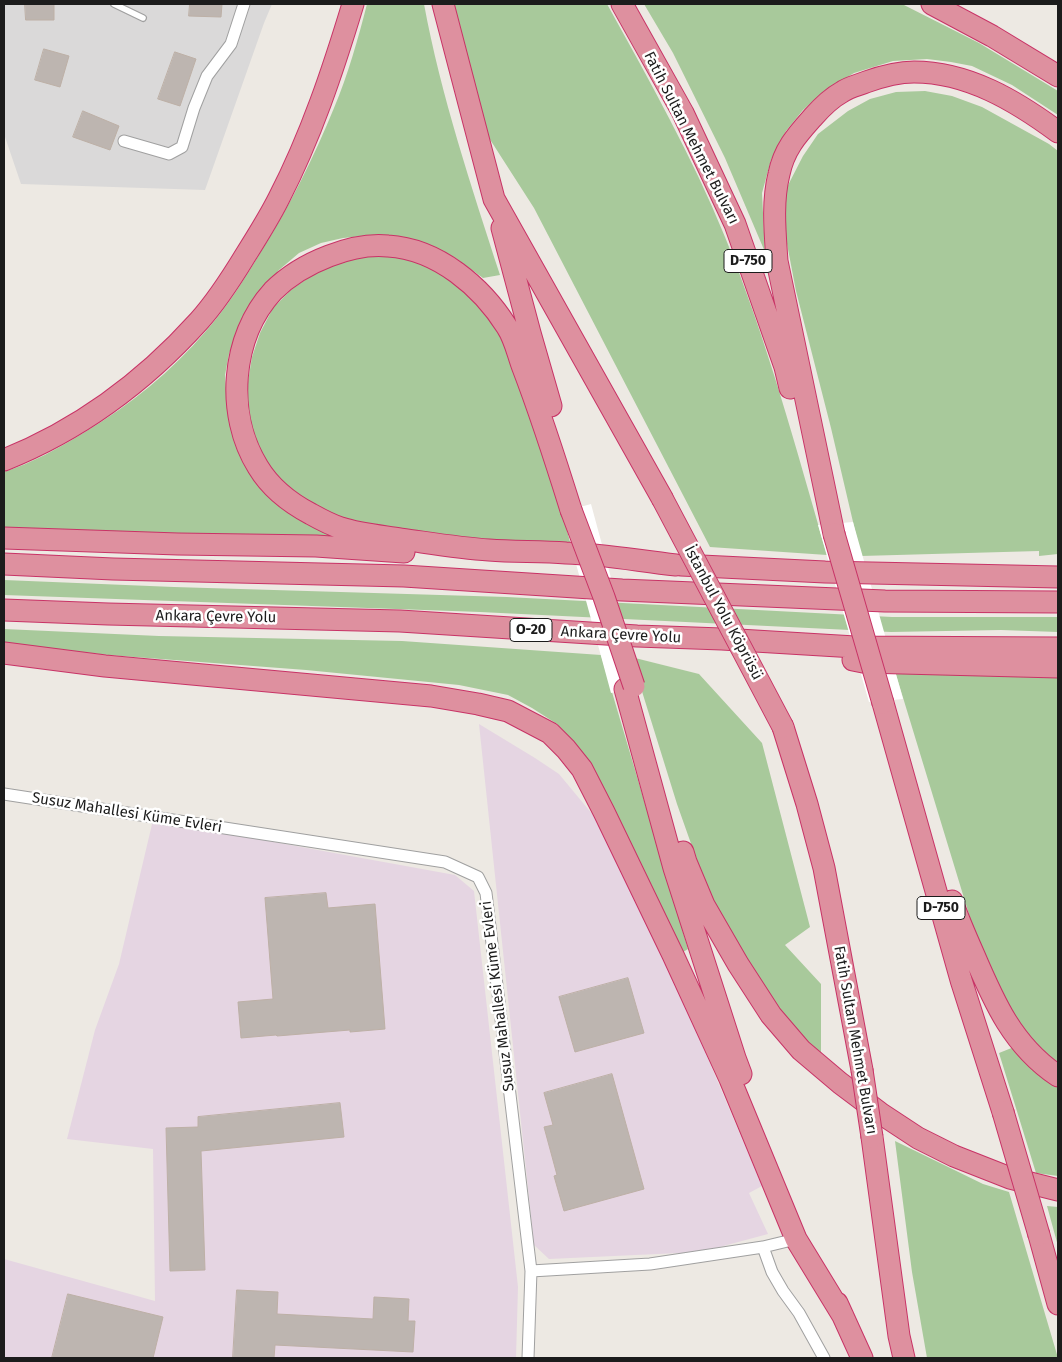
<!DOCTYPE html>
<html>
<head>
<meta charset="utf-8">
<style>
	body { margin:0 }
	#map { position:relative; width:1062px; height:1362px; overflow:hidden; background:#ede9e3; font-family:"Fira Sans",sans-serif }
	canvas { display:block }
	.frame { position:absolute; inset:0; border:5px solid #1c1c1c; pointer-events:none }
</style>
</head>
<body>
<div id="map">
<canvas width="1062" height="1362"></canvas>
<div class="frame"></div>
</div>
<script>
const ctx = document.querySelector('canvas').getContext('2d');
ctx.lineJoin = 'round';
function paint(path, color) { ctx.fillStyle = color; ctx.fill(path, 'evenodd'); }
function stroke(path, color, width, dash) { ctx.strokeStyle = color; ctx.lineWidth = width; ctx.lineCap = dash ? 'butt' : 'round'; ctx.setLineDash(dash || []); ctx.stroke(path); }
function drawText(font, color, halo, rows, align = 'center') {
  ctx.font = font + ' "Fira Sans",sans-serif'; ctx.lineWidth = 5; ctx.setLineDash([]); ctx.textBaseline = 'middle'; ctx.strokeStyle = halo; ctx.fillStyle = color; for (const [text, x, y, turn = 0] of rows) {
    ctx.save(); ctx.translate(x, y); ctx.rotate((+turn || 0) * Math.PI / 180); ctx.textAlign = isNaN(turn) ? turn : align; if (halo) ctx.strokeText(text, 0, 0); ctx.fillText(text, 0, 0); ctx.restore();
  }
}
const residential = new Path2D(`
	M4,4H272L264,23L205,190L21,184L4,134Z`);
const industrial = new Path2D(`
	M479,724L535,758L559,774L593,815L656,936L762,1186L749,1193L768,1234L701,1252L549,1259L534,1245Z
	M153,820L455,875L474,891L518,1287L516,1358H4V1259L155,1301L153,1149L67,1139L95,1030L119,964Z`);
const forest = new Path2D(`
	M367,4H424C441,96 471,185 500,275L483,278L457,259L428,245L401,237L364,236L343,238L321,243L299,253L279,270L254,299L236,334L229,354L225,375L228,413L237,444L337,537L4,531V472C32,463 59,448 85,432C130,405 172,371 206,331C228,306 245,278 262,250C290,205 314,157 334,108C348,75 358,39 367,4Z
	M451,4H607C649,80 692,156 725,237C767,340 796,448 827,555L710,547L534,208L482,127Z
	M644,4H902L979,43L1058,91V115L1012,85L972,66L951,62L927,59L893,61L854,73L824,91L803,110L786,131L771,160L762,193L765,252L725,158L673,53Z
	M925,91L952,96L982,107L1049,144L1058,151V554L1039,556V551L861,556L831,428L796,291L783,223L785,191L803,156L818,134L848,111L870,99L896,92Z
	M384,255L404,258L425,266L444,275L478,299L504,340L553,478L571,543H485L366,526L313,509L271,473L253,438L248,409V382L252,357L260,333L273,308L291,290L312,275L337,263L361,256Z
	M4,580L174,587L507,597L892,617H1058V632L1001,630L891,632L480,612L4,595Z
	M4,629L159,636L402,641L601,655L688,949L680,954L601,783L579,748L557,724L532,708L508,695L459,685L306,670L108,655L4,643Z
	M635,658L699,674L762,743L810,927L785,945L821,984V1056L794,1028L770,999L716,908L700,869L677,804L640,685Z
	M894,668L1058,675V1063L1056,1066L1019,1030L986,966L971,921Z
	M1014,1047L1058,1083V1176L1036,1173L999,1053Z
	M895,1141L983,1184L1009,1192L1058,1358H927L912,1272Z
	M1047,1206L1058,1207V1246Z`);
const pier = new Path2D(`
	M591,504L640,685L611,693L562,512Z
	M853,522L903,699L869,702L818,525Z`);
const building = new Path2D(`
	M25,4H54V20H26Z
	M190,4H222L221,17L189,16Z
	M44,49L69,56L60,87L35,80Z
	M175,52L196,59L180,106L158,99Z
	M83,111L119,126L110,150L73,137Z
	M326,893L328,908L375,904L385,1029L350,1032V1030L277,1036L276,1035L241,1038L238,1002L273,999L265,898Z
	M628,978L644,1033L575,1052L559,997Z
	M612,1074L644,1189L564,1211L554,1176L557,1175L544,1127L553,1125L544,1093Z
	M340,1103L344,1137L201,1151L205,1270L170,1271L166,1128L198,1127V1117Z
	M237,1290L278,1292L277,1314L373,1319L374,1297L409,1299L408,1321H415L413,1352L275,1345L274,1358H233Z
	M68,1294L163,1317L153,1358H52Z`);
const lane = new Path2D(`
	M114,4L143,18`);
const street = new Path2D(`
	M124,141L169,154L182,147L194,108L207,76L231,44L244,4
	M4,794L445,862L478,877L486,893L531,1271L650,1264L763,1247L796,1239
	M763,1247L772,1272L783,1291L799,1313L824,1358
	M528,1358L531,1271`);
const highway = new Path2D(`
	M443,4L494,199L662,498
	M622,4L683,113L735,224L785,367L790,388
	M932,4L992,36L1058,76
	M502,228L530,333L551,406
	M4,460C79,430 145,381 199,321C217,301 231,279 245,256C257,237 269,218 279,198C311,136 333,70 353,4
	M571,510C556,462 541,415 523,368C518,355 515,339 507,327C482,287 438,249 388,246C368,244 347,249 329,256C308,264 289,275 273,291C231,337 225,414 258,467C270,487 290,503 311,514C320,519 331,525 341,528C359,534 382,536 401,539C430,543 459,548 489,550C514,552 540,551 566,553C603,554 639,561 676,565
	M834,534L777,261C775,232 772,202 779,174C784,149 797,135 813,117C821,108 831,98 842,92C849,87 859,85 866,82C880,77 900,72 914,72C968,72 1016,101 1058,132
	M4,538L178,544L316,546L404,552
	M4,564L113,569L404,576L622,590L885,601L1058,602
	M681,565L825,572L1058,577
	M4,610L108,614L400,621L637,636L722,639L855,647L1058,648
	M4,653L105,666L431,696L478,704L508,711L550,733L566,749L582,769L604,812L673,955L730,1079L796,1239L843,1316
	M853,660L863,662L1058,667
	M625,689L674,868L735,1058L741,1074
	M883,703L961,980L1003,1112
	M783,727L807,804L824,868L862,1070
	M683,852L686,862L704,905L738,964L771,1015L801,1050L840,1083L880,1113L918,1138L954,1156L1010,1178L1058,1190
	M952,901C958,919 966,937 974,955C994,1002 1013,1046 1058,1076
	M872,1137L899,1336L904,1358
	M1039,1235L1058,1304
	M837,1303L862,1358`);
const highwayBridge = new Path2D(`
	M662,498L783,727
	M571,510L604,597L634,686
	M834,534L883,703
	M862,1070L872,1137
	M1003,1112L1039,1235`);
const shields = [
	[748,261,48],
	[531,630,42],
	[941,908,48]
];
const shieldNames = [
	["D-750",748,261],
	["O-20",531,630],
	["D-750",941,908]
];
const streetNames = [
	["Fatih Sultan Mehmet Bulvarı",691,138,63],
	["İstanbul Yolu Köprüsü",723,613,62],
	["Ankara Çevre Yolu",216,617,1],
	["Ankara Çevre Yolu",621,635,3],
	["Susuz Mahallesi Küme Evleri",127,813,9],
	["Susuz Mahallesi Küme Evleri",498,996,-97],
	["Fatih Sultan Mehmet Bulvarı",855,1040,80]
];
paint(residential, '#dad9d9');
paint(industrial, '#e5d5e2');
paint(forest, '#a8c99b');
paint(pier, '#fff');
paint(building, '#bdb5b0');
stroke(building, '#bdb0a6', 1);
stroke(lane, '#a0a0a0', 8);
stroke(street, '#a0a0a0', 13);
stroke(highway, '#c83366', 23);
stroke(lane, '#fff', 5.5);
stroke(street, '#fff', 11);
stroke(highway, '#de909f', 21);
stroke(highwayBridge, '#c83366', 23, []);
stroke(highwayBridge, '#de909f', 21);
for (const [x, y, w] of shields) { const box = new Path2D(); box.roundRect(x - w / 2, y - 11.5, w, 23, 4); ctx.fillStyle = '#fff'; ctx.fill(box); stroke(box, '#1c1c1c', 1); }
drawText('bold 14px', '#1c1c1c', null, shieldNames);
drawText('15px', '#1c1c1c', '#fff', streetNames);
</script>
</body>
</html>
